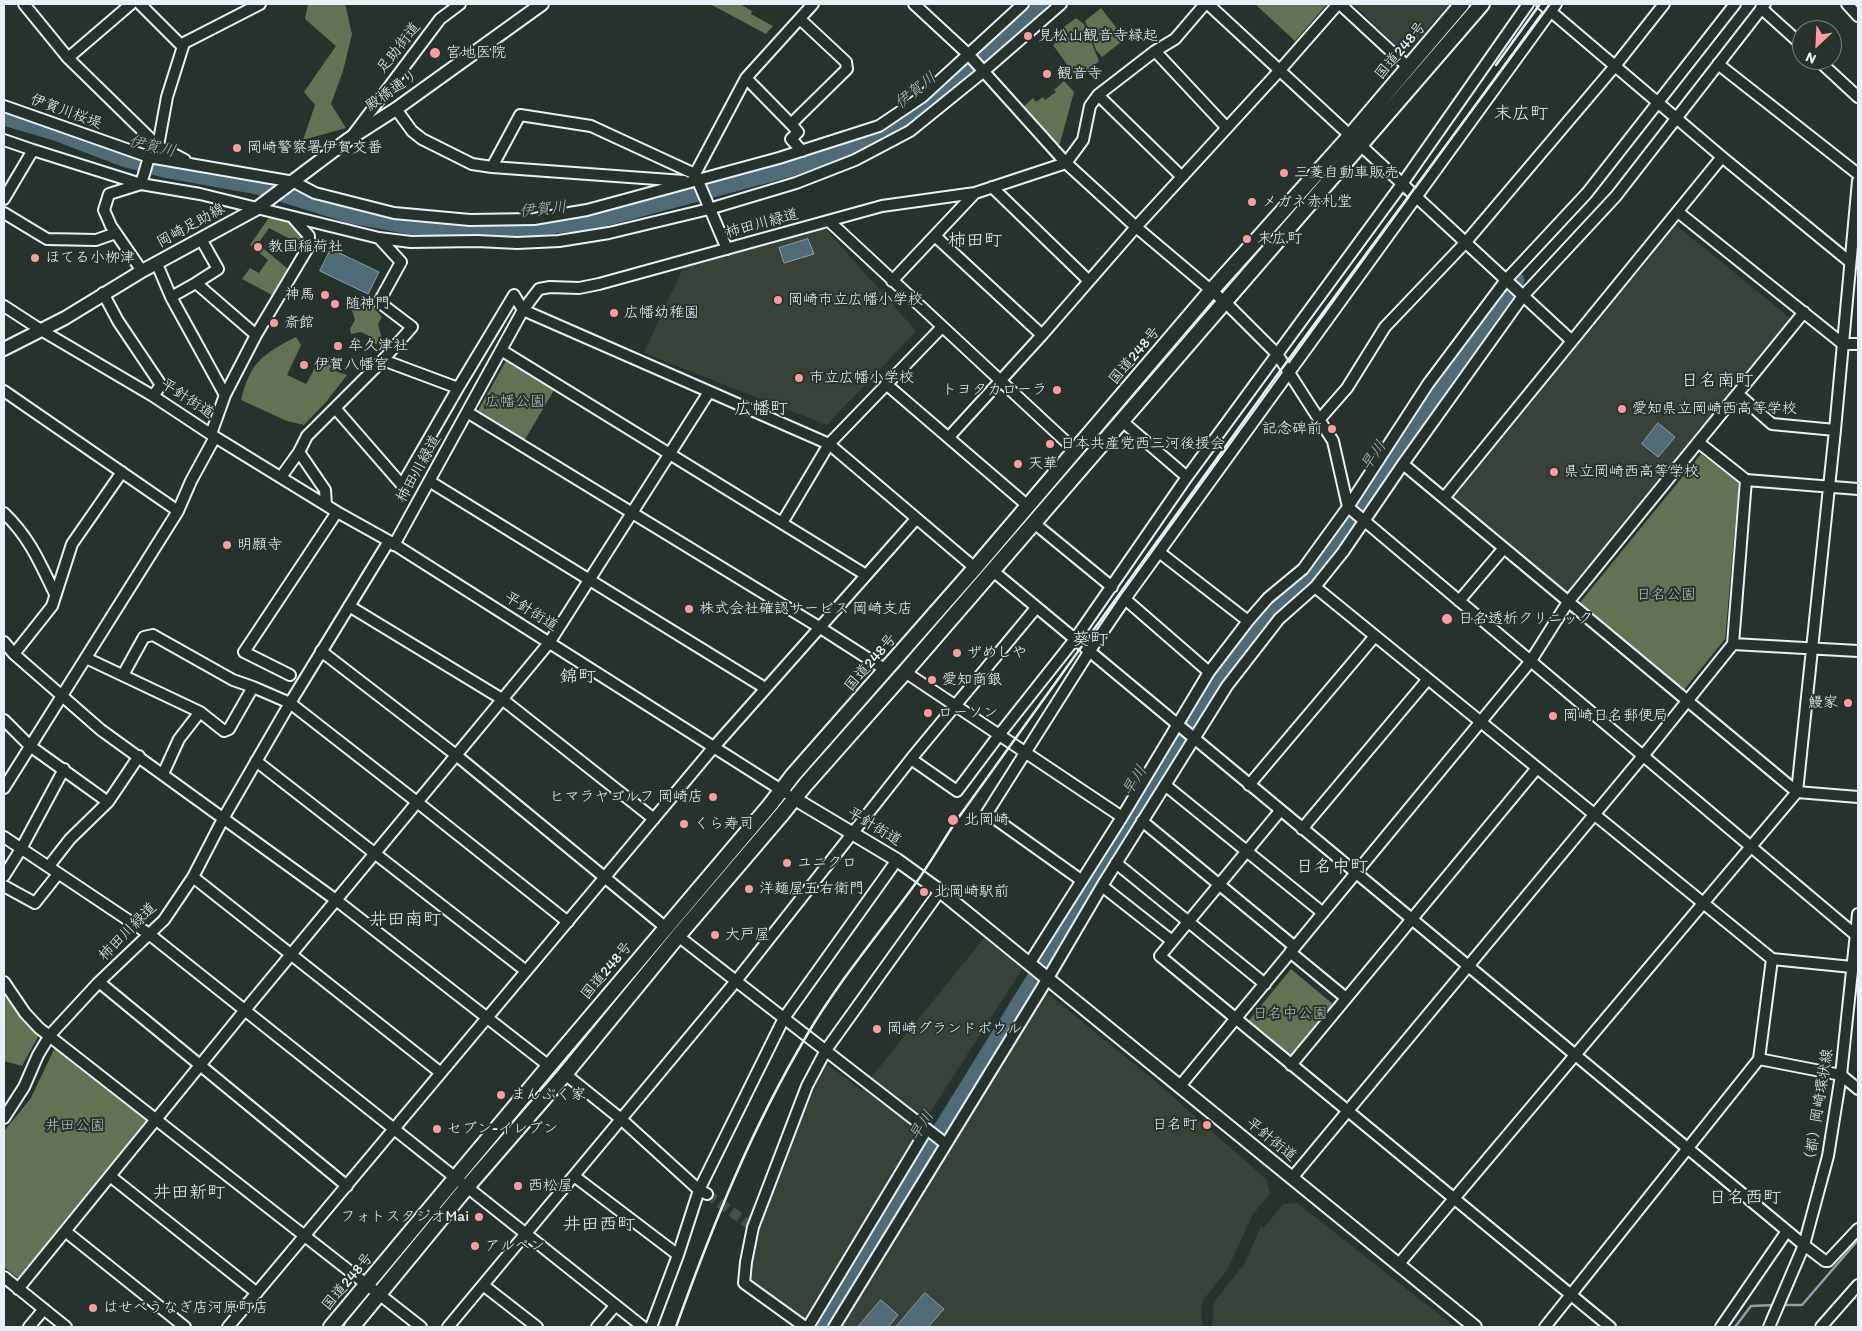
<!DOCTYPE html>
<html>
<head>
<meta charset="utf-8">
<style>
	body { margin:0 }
	#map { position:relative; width:1862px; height:1331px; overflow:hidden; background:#26332d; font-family:Itim,sans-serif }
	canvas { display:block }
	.frame { position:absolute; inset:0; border:5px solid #e8f1f8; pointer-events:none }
	.north { position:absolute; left:1792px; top:20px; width:50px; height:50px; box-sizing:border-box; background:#26332d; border:1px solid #747f7e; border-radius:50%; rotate:205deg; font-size:14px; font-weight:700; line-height:20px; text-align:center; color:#e8f1f8 }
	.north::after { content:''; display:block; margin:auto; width:18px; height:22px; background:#ff9aa2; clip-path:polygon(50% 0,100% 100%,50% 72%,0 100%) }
</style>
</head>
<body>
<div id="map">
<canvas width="1862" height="1331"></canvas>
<div class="frame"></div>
<div class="north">N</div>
</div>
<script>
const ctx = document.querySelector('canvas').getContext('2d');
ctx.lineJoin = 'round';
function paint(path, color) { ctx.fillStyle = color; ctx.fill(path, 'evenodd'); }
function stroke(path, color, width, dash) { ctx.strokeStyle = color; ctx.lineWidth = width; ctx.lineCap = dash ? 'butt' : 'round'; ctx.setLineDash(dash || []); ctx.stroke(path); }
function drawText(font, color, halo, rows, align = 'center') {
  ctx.font = font + ' Itim,"Klee One",sans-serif'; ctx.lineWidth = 4; ctx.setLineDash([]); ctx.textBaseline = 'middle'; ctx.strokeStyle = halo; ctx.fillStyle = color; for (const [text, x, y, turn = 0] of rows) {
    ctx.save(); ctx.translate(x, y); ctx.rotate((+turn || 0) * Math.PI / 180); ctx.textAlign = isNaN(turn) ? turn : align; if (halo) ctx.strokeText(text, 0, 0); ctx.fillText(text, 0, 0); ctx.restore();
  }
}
const built = new Path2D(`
	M1353,4H1449L1405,54Z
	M1676,225L1790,318L1566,593L1453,499Z
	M824,227L916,331L827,425L644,353L683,268Z
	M984,938L1022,969L915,1136L806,1324L747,1283L750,1260L759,1229L795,1129L827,1064L861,1090Z
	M1044,993H1047L1154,1080L1267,1180L1270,1194L1253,1214L1227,1270L1203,1300L1201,1306L1203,1327H839Z
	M1297,1203L1455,1327H1212L1214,1302L1245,1263L1261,1226L1264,1228L1283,1204Z`);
const green = new Path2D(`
	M308,4H345L352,34L343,71L331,104L346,128L303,140L315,105L304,92L336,46L305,19Z
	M710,4H740L752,11L751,14L773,26L766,34Z
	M1255,4H1327L1295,41Z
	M1101,8L1125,39L1102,57L1096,50L1085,21Z
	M1076,18L1084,24L1099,61L1078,80L1053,45L1065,35L1061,29Z
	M1064,81L1074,92L1060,143L1058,145L1023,107L1033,98L1036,102L1043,97L1045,100L1056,92L1054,90Z
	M270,216L291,222L305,242L301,250L290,239L269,228L258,244L288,269L272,295L242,279L250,268L259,273L268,260L250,245Z
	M356,301H368L382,317L378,324L383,343L375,344L371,337L361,332L351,334L350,329L355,320L351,307Z
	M296,337L301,345L287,375L306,384L321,357H331L332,370L347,375L326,402L304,425L287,421L241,400C250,363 262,354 296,337Z
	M506,361L554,390L523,443L476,414Z
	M1701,454L1739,483L1725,639L1683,691L1578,605Z
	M1291,969L1334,1005L1289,1059L1246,1024Z
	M4,987L39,1035L22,1066L4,1061Z
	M57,1043L149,1120L18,1278L4,1267V1131L31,1098Z`);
const water = new Path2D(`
	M808,239L814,254L784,263L779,248Z
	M331,249L379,272L368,294L320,271Z
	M1658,423L1675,437L1658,457L1642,444Z
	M925,1293L944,1309L928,1327H896Z
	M881,1300L898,1315L888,1327H858Z`);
const stream = new Path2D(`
	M1780,1305H1802L1858,1240
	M1735,1327L1751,1306L1775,1305`);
const river = new Path2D(`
	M4,118L55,133L123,159L164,170L258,187L351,216L409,227L518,230L593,222L791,169L865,142L900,126L931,103L1040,4
	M818,1327L1218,681L1270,612L1308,584L1517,280`);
const minorTunnel = new Path2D(`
	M707,1194L753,1227`);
const minor = new Path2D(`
	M24,4L68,58L158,146L185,160
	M140,4L182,46
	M914,4L968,54L1066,163L1136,227L1225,302L1277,354L1333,441L1348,507L1858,937
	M1208,4L1572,341
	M1340,4L1408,67
	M1542,4L1722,157L1850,262
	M1847,4L1858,16
	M1761,8L1802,45
	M1155,51L1227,128
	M68,58L131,4
	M1818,60L1858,97
	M1718,64L1858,174
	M746,78L791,124L847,69L846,62L800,19
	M1098,95L1182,177
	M4,106L149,157L294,182L315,193L394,213L470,220L534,219L587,210L779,158L879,126L922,97L1023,4
	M396,109L412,131L422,139L472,164L492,167L684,181
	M791,124L798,132L791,139L802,151
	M353,135L440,19L460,4
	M4,140L33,150L141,184L200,194L379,238L411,242L477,241L517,243L559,241L609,233L709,209L796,183L855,160L910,131L984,71L1061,4
	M158,146L167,97L184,43L260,4
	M492,167L520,115L591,126L695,174L727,249
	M695,174L746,78L813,4
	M141,184L109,194L104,210L111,226L142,271
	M141,184L149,157
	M992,187L1089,281
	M4,199L33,150
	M1678,212L1843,344H1858
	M4,213L47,239L96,240L116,233
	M829,221L1076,451
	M935,236L1042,335
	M379,238L401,262L379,302L412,327L383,360
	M201,239L218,269L196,283L256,335
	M157,264L171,297L225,395
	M892,281L975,193
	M103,293L118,321L161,385L153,396
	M171,297L196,283
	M4,306L41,330L153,396L215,437L337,512L389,541L786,793
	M501,350L866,575
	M886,384L1028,506
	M4,391L178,511
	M1738,394L1772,424L1835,430
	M335,408L402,485L458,388
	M467,412L819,627L886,670
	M1319,420L1347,388L1385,327L1465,243L1615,66L1664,4
	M1122,421L1187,477
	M211,434L225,395L256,335L309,246V236L294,219
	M949,437L1042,335L1136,227L1280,70L1338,4
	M1698,442L1746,480L1858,489
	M299,452L325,490L326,505
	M1403,464L1797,792L1858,797
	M281,477L299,452L307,436L383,360L458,388L514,295L523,310L829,444L975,568
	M429,481L765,688
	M1444,498L1722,157
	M4,513C30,538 40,563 55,594
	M782,523L829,444L942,327
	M1034,523L1112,587
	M394,545L523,310L539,289L550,287L579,288L599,284L882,206L975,193L1066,163L1083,140L1090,106L1098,95L1155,51L1175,39L1205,4
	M1159,552L1248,621
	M993,571L1804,1245L1825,1261H1828L1858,1229
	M1315,587L1772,959L1852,967
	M1125,599L1209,672
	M1459,601L1504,548
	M349,606L502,699L654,819
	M4,642L14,654L101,730L336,900L549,1066
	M1733,644L1858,651
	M321,651L456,755L665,927
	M14,654L52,606L72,544L122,472
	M86,658L200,712L224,731L229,729L253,687
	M905,672L1122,817
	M123,675L144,637L153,635L233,680L253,687L290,703L417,802L568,922
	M290,675L244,652L337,512
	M4,720L30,746L108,802
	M911,759L957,791L999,735L1075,639L1187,477L1402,184L1528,4
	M256,761L526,971
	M163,774L179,739L200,712
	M1165,785L1323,913
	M1249,785L1375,636
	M4,788L178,511L191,481L215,437
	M1280,811L1160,956L1610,1327
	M1142,821L1295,947
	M1302,829L1428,679
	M4,837L149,934L643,1327
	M1116,863L1265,984
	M49,866L70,839L108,802L139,756
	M4,876L21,849L64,769
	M193,877L441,1073
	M1081,880L987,813L1089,652L1125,599L1556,4
	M4,886L35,903L58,874
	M1102,886L1172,941
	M678,936L946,1144
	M1290,952L1346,998
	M1029,964L1122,817L1209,672L1248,621L1268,598L1303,569L1348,507L1428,384L1506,280L1587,193L1735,4
	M4,982L25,1013L39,1028L421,1327
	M99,982L347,1186
	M1759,1059L1841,1075L1858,1089
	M1291,1065L1537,768
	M565,1074L621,1119L699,1190L707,1194
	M1180,1086L1530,662L1568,602L1804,312
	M4,1118L24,1087L38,1055L50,1035L99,982L164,920L193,877L224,817L290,703L389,541
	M110,1176L257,1293
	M574,1176L678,1255
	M1292,1178L1643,756L1733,644L1746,480
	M65,1231L185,1327
	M1398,1265L1797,792L1835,430L1858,181
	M4,1277L66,1327
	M483,1285L537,1327
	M18,1289L245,1010L549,643L709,392
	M29,1327L44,1309
	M228,1327L713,748L916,519
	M448,1327L736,981L911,759L1036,608
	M597,1327L615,1306
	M651,1327L678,1255L699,1190L784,1018L897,860
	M805,1327L744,1283L746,1262L753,1227L807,1086L826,1050L940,891
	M808,1327L927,1129
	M834,1327L1048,978L1102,886L1227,686L1279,619L1315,587L1343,552L1403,464L1523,296L1616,196L1765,4
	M1545,1327L1759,1059L1772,959
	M1721,1327L1787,1231
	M1769,1327L1804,1245L1828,1156L1841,1075L1858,914
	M1821,1327L1858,1285`);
const major = new Path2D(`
	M4,349L65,318L142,271L256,209L349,139L396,109L542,4
	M795,799L897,860L940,891L1475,1327`);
const highway = new Path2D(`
	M331,1327L549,1066L770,805L793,775L975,568L1211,291L1350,136L1462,4
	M352,1327L467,1187L565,1074L678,936L782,814L806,784L905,672L1482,4`);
const rail = new Path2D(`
	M1496,65L1540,4
	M676,1327C712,1227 752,1127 807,1035C837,984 875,938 910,891C927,869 941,844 956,821L1272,382L1550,4`);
const markers = [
	[1028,36,5,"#ff9aa2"],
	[435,53,6,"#ff9aa2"],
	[1047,74,5,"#ff9aa2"],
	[237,148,5,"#ff9aa2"],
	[1284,173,5,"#ff9aa2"],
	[1252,202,5,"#ff9aa2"],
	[1247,239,5,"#ff9aa2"],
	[258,247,5,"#ff9aa2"],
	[35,258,5,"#ff9aa2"],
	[325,295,5,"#ff9aa2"],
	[778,300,5,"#ff9aa2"],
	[335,304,5,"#ff9aa2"],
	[614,313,5,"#ff9aa2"],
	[274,323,5,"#ff9aa2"],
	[338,346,5,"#ff9aa2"],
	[304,365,5,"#ff9aa2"],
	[799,378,5,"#ff9aa2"],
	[1057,390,5,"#ff9aa2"],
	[1622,409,5,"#ff9aa2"],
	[1332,429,5,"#ff9aa2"],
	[1050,444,5,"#ff9aa2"],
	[1018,464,5,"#ff9aa2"],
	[1554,472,5,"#ff9aa2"],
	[227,545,5,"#ff9aa2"],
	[689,609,5,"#ff9aa2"],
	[1447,619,6,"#ff9aa2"],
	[957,653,5,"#ff9aa2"],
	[932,680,5,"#ff9aa2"],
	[1848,703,5,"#ff9aa2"],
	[928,713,5,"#ff9aa2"],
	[1553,716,5,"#ff9aa2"],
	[713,797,5,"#ff9aa2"],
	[953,820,6,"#ff9aa2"],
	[684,824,5,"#ff9aa2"],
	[787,863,5,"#ff9aa2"],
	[749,889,5,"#ff9aa2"],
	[924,892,5,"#ff9aa2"],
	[715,935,5,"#ff9aa2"],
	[877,1029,5,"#ff9aa2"],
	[501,1095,5,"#ff9aa2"],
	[1207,1125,5,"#ff9aa2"],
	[437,1129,5,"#ff9aa2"],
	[518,1186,5,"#ff9aa2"],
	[479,1217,5,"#ff9aa2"],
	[475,1246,5,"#ff9aa2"],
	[93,1308,5,"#ff9aa2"]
];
const poiNames = [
	["見松山観音寺縁起",1038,36],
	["宮地医院",446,53],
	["観音寺",1057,74],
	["岡崎警察署伊賀交番",247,148],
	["三菱自動車販売",1294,173],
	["メガネ赤札堂",1262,202],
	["末広町",1257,239],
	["教国稲荷社",268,247],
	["ほてる小栁津",45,258],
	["神馬",315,295,"right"],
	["岡崎市立広幡小学校",788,300],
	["随神門",345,304],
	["広幡幼稚園",624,313],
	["斎館",284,323],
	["牟久津社",348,346],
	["伊賀八幡宮",314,365],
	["市立広幡小学校",809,378],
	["トヨタカローラ",1047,390,"right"],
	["愛知県立岡崎西高等学校",1632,409],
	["記念碑前",1322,429,"right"],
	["日本共産党西三河後援会",1060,444],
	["天華",1028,464],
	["県立岡崎西高等学校",1564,472],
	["明願寺",237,545],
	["株式会社確認サービス 岡崎支店",699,609],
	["日名透析クリニック",1458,619],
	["ザめしや",967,653],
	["愛知商銀",942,680],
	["鰻家",1838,703,"right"],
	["ローソン",938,713],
	["岡崎日名郵便局",1563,716],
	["ヒマラヤゴルフ 岡崎店",703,797,"right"],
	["北岡崎",964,820],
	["くら寿司",694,824],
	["ユニクロ",797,863],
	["洋麺屋五右衛門",759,889],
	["北岡崎駅前",934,892],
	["大戸屋",725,935],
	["岡崎グランドボウル",887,1029],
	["まんぷく家",511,1095],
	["日名町",1197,1125,"right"],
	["セブン-イレブン",447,1129],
	["西松屋",528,1186],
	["フォトスタジオMai",469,1217,"right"],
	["アルペン",485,1246],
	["はせべうなぎ店河原町店",103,1308]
];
const streetNames = [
	["足助街道",399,48,-52],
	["国道248号",1401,51,-50],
	["殿橋通り",392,91,-35],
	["伊賀川桜堤",66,112,20],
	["柿田川緑道",762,224,-15],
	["岡崎足助線",191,226,-29],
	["国道248号",1135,356,-50],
	["平針街道",187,399,33],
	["柿田川緑道",419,469,-61],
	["平針街道",531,612,32],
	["国道248号",871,663,-49],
	["平針街道",874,827,31],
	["柿田川緑道",128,932,-45],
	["国道248号",607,971,-50],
	["（都）岡崎環状線",1819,1108,-81],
	["平針街道",1271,1140,39],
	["国道248号",348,1282,-50]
];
const parkNames = [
	["広幡公園",515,402],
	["日名公園",1666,595],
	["日名中公園",1290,1014],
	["井田公園",75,1126]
];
const waterNames = [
	["伊賀川",916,91,-39],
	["伊賀川",152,147,13],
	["伊賀川",543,210,-6],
	["早川",1374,456,-55],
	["早川",1135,781,-58],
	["早川",922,1126,-58]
];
const quarterNames = [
	["末広町",1521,114],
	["柿田町",975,241],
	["日名南町",1717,381],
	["広幡町",761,409],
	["葵町",1090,640],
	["錦町",578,677],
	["日名中町",1332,867],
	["井田南町",405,920],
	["井田新町",189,1193],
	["日名西町",1745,1198],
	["井田西町",599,1225]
];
paint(built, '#394238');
paint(green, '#647152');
paint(water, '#4f6b75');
stroke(water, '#8ca1a9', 1);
stroke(stream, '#8ca1a9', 2.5);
stroke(river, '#4f6b75', 15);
stroke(minorTunnel, '#43504b', 10, [10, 5]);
stroke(minor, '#e8f1f8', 14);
stroke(major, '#e8f1f8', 16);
stroke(highway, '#e8f1f8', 18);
stroke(minor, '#26332d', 10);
stroke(major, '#26332d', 12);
stroke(highway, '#26332d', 14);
stroke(rail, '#e8f1f8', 2.5);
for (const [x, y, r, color] of markers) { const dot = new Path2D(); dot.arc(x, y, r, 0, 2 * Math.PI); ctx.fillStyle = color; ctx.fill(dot); stroke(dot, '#26332d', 2); }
drawText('15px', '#e8f1f8', '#26332d', poiNames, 'left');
drawText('15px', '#e8f1f8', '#26332d', streetNames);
drawText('15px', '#b3beb6', '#26332d', parkNames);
drawText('italic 16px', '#abbbc4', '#26332d', waterNames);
drawText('18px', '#e8f1f8', '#26332d', quarterNames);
</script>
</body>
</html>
